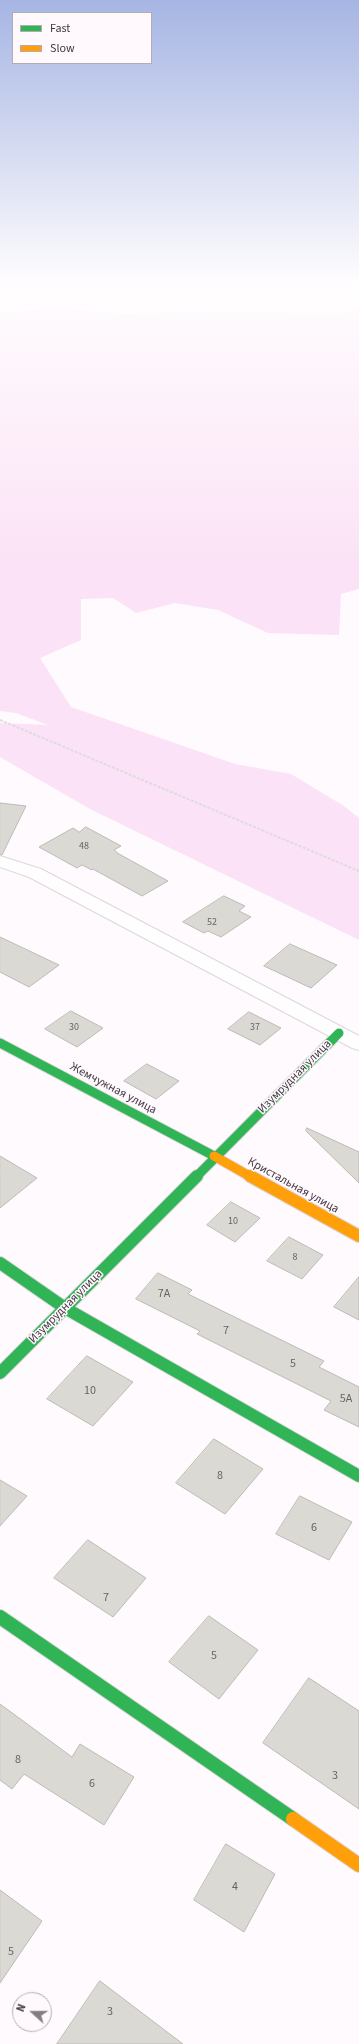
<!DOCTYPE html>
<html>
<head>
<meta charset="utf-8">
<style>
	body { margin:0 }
	#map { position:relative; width:359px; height:2044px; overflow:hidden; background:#fefafd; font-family:"Source Sans 3",sans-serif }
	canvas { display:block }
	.legend { position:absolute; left:12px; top:12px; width:140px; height:52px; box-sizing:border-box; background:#fff9fe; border:1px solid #b4acb3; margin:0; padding:5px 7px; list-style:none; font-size:12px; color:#443942 }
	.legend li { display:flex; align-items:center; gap:8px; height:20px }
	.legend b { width:20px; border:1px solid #b4acb3 }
	.north { position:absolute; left:12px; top:1992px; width:40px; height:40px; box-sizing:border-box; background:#fff9fe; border:1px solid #b4acb3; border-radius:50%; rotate:291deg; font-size:11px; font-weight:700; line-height:16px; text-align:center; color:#443942 }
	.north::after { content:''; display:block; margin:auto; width:14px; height:18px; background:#857d83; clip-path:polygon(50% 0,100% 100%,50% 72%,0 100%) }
</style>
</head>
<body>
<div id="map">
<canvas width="359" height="2044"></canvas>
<ul class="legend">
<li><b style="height:5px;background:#30b455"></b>Fast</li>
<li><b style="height:5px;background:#ff9f0a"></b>Slow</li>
</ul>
<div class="north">N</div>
</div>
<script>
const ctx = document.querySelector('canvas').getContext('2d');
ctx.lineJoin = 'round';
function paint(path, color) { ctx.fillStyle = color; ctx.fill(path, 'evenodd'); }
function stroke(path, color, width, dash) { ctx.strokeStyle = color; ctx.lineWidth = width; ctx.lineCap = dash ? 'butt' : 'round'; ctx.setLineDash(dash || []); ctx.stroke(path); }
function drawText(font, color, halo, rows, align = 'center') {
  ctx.font = font + ' "Source Sans 3",sans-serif'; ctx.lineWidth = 3; ctx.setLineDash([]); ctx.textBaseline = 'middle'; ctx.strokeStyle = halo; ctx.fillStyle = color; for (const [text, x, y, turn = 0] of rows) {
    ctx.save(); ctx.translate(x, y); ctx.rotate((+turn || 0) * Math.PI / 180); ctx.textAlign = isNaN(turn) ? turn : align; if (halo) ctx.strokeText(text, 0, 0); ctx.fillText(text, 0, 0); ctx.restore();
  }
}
const green = new Path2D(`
	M55,308L123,314L179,312L341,313L359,308V589L341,594L339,635L268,633L218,610L175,603L136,613L113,598L81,599V640L40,658L71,707L235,764L291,774L344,806L359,818V940L90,809L0,757V723L48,725L16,713L0,711V313Z`);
const building = new Path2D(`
	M0,803L26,806L2,855H0Z
	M86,827L121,846L114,850L119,854L168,881L142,896L93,869L92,870L82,865L77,868L39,847L73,828L79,832Z
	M224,896L245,906L239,911L251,917L221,937L208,931L204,933L183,922Z
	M0,937L59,965L29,987L0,972Z
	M290,944L337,965L311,988L264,966Z
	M71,1011L103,1028L77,1047L45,1029Z
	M249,1012L281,1028L260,1045L228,1029Z
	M147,1064L179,1081L156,1099L124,1081Z
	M307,1128L359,1152V1183L306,1131Z
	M0,1156L37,1178L0,1208Z
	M231,1202L260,1218L235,1242L207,1225Z
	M289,1237L323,1255L302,1279L267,1261Z
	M158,1273L192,1290L188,1294L324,1361L319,1367L359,1387V1427L324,1410L331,1401L197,1334L200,1331L136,1299Z
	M359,1277V1320L334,1307Z
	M87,1356L133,1382L93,1426L47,1399Z
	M214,1439L263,1469L225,1514L176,1483Z
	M0,1480L27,1496L0,1526Z
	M300,1496L352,1522L329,1560L276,1534Z
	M88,1540L146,1578L113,1617L54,1578Z
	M209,1616L258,1650L219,1699L169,1662Z
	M309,1678L359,1711V1809L263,1743Z
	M0,1704L72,1757L80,1744L134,1777L104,1825L24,1774L12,1789L0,1780Z
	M226,1844L275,1874L244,1932L194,1900Z
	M0,1890L42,1921L0,1983Z
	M100,1981L183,2044H57Z`);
const pathFar1 = new Path2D(`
	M0,720L359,871`);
const path = new Path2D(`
	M357,870L359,871`);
const street = new Path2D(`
	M0,856L41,869L359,1036V1050L352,1048L29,877L0,867Z`);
const fastFar2 = new Path2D(`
	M0,1043L214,1156
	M196,1177L339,1033`);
const fastFar1 = new Path2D(`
	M0,1263L65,1308L359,1476
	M0,1373L197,1176`);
const fast = new Path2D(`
	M0,1617L293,1819`);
const slowFar2 = new Path2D(`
	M214,1156L251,1177`);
const slowFar1 = new Path2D(`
	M250,1176L359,1236`);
const slow = new Path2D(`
	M293,1819L359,1865`);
const numberNames = [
	["48",84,847],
	["52",212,923],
	["30",74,1028],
	["37",255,1028],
	["10",233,1222],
	["8",295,1258]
];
const streetNames = [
	["Изумрудная улица",295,1077,-45],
	["Жемчужная улица",113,1089,28],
	["Кристальная улица",293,1186,29],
	["Изумрудная улица",66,1307,-45]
];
const nearNumbernames = [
	["7А",164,1294],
	["7",226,1331],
	["5",293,1364],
	["10",90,1391],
	["5А",346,1399],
	["8",220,1476],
	["6",314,1528],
	["7",106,1598],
	["5",214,1656],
	["8",18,1760],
	["3",335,1776],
	["6",92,1784],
	["4",235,1887],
	["5",11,1952],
	["3",110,2012]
];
paint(green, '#fbe2f6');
paint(building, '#dbd9d4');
stroke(building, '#bdbab6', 1);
stroke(street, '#ded7dd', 2);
stroke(fastFar2, '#ded7dd', 11);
stroke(fastFar1, '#ded7dd', 14);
stroke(fast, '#ded7dd', 16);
stroke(slowFar2, '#ded7dd', 11);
stroke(slowFar1, '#ded7dd', 14);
stroke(slow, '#ded7dd', 16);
stroke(pathFar1, '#dedcde', 2, [3, 1.5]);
stroke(path, '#dedcde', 2.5, [4, 2]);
paint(street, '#fffeff');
stroke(fastFar2, '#30b455', 9);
stroke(fastFar1, '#30b455', 12);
stroke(fast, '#30b455', 14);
stroke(slowFar2, '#ff9f0a', 9);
stroke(slowFar1, '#ff9f0a', 12);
stroke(slow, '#ff9f0a', 14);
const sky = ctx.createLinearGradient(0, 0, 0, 568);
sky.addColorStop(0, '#a6b5e3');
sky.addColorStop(0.5, '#fffdfe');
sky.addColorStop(1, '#fffdfe00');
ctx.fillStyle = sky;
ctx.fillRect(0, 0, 359, 568);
drawText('10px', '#6a6166', null, numberNames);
drawText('12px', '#443942', '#fff9fe', streetNames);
drawText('12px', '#6a6166', null, nearNumbernames);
</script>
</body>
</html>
